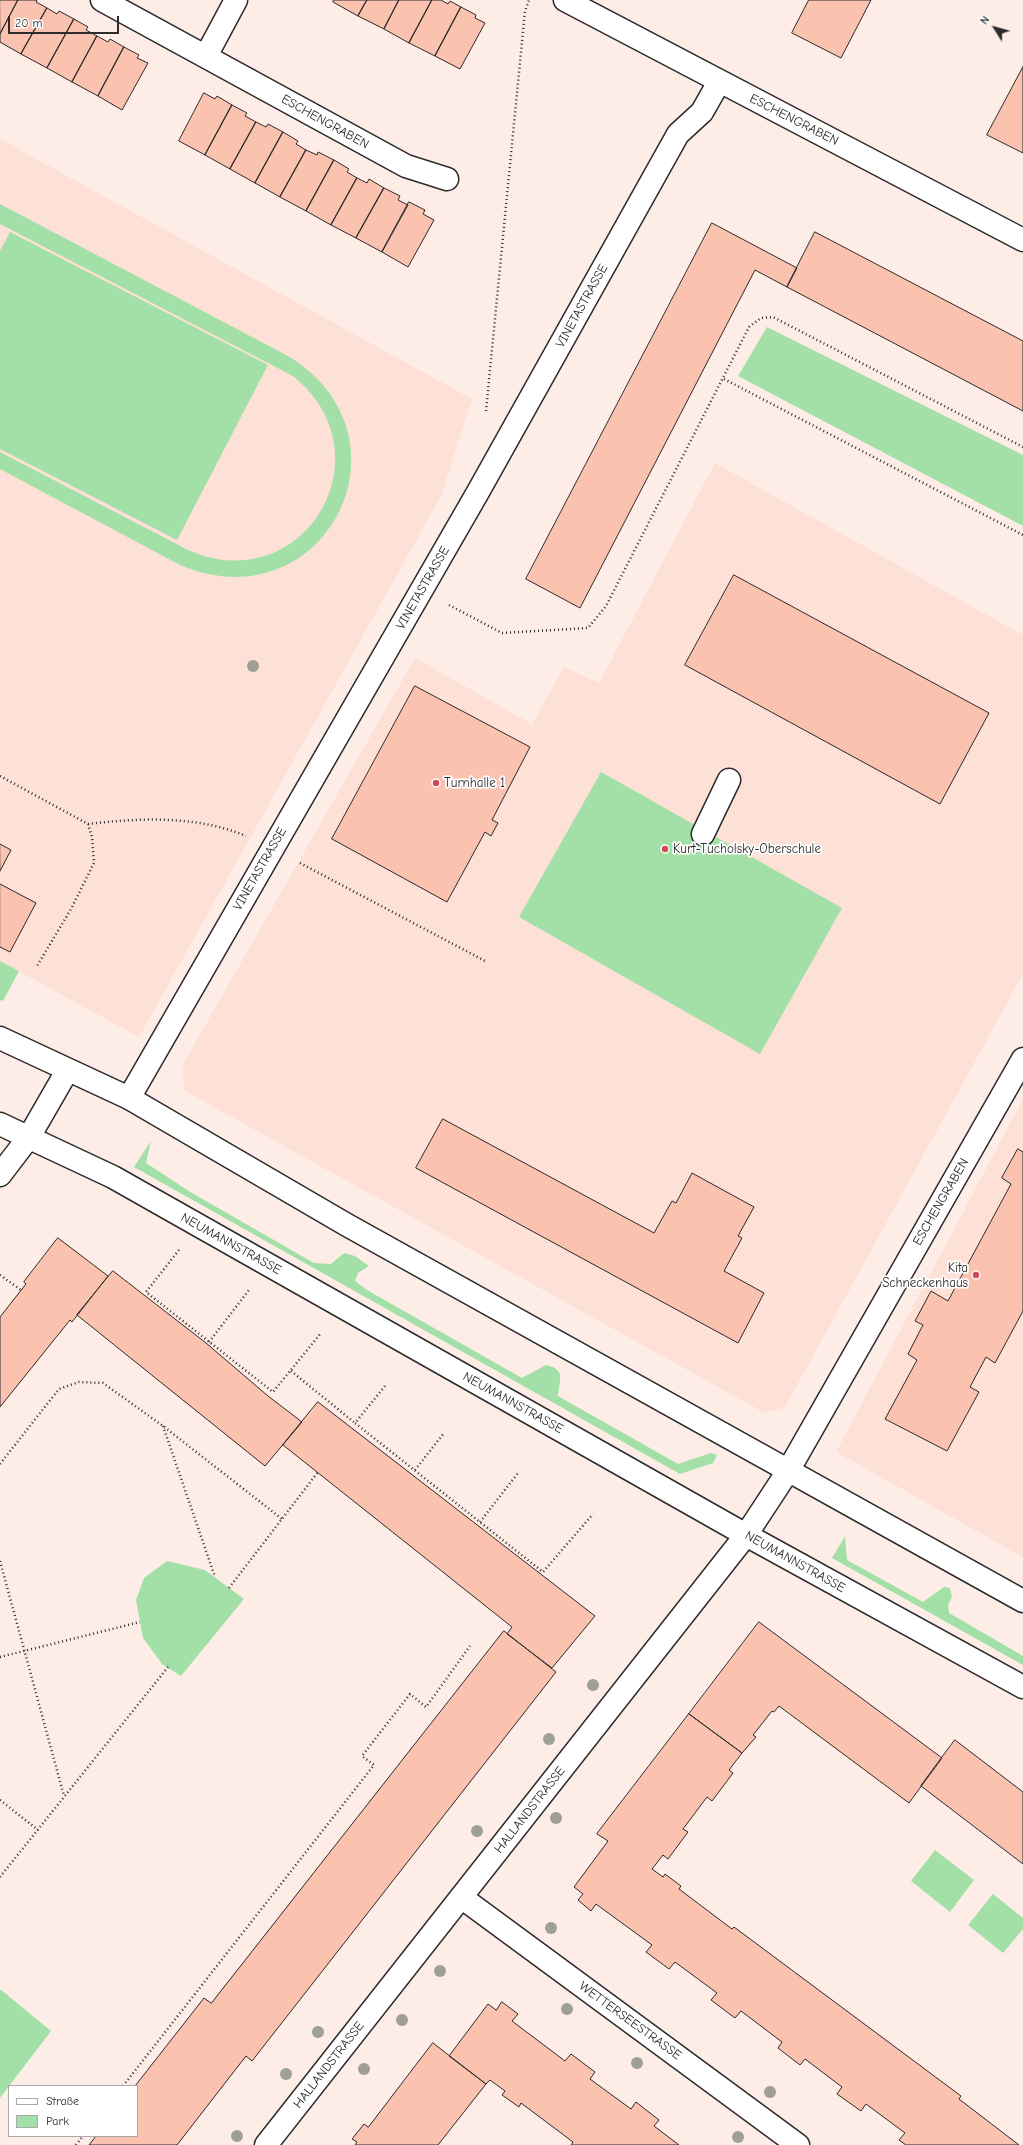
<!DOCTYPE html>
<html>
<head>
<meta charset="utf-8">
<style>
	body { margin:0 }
	#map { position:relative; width:1023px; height:2145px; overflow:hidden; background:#feede7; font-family:"Comic Neue",sans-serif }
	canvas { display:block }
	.legend { position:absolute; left:8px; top:2085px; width:130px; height:52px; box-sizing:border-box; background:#fff; border:1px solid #aaa; margin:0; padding:5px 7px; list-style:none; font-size:12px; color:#2b2b2b }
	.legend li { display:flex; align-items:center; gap:8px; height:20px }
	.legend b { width:20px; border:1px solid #aaa }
	.north { position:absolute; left:975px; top:8px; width:40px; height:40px; -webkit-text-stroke:3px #fff; paint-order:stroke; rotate:307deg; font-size:11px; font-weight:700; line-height:16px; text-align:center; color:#2b2b2b }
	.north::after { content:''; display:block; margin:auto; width:14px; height:18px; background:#2b2b2b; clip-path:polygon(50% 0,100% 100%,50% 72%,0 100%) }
	.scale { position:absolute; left:8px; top:16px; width:111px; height:18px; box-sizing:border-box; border:2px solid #2b2b2b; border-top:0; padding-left:5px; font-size:12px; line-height:14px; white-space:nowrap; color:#2b2b2b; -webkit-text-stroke:3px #fff; paint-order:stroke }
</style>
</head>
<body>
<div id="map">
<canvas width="1023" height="2145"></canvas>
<ul class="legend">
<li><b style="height:5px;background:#fff"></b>Straße</li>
<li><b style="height:11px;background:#a2e0a7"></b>Park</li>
</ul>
<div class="north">N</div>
<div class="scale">20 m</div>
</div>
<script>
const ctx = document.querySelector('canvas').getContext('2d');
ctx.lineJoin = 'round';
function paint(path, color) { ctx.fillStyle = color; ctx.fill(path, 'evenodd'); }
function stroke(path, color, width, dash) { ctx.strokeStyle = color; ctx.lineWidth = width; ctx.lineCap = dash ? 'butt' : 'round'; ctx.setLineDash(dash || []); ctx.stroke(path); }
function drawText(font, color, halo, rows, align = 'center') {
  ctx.font = font + ' "Comic Neue",sans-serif'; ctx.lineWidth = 3.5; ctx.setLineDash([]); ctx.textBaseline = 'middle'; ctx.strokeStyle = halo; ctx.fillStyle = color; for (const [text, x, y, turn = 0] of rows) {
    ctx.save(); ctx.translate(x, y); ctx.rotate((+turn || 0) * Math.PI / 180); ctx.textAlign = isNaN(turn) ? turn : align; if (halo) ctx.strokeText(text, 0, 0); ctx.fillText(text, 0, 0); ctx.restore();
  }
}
const built = new Path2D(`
	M0,139L472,399L441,496L139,1037L0,961Z
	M715,463L1023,635V974L785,1407L765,1413L185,1091L182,1066L415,658L532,724L564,667L599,683Z
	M1023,1099V1557L836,1452Z`);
const green = new Path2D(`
	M0,204L288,356C421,437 325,626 180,565L0,469V452L188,550C303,601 391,455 293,376L0,224Z
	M10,232L268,365L177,540L0,449V251Z
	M767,327L1023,455V526L738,376Z
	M601,772L842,908L760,1054L519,917Z
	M0,961L19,971L3,1001L0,1000Z
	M151,1141L146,1163L192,1193L314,1263L331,1264L344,1253L355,1256L369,1266L358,1273L355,1281L367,1290L522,1378L546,1365C567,1370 559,1380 558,1396L678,1464L711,1453L717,1455L713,1463L680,1474L134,1167Z
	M845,1536L847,1560L923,1602L944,1587L950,1588L952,1597L948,1605L949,1613L1023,1656V1665L832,1558Z
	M167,1561L205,1570L244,1599L181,1676L162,1664L143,1638L136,1600L144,1578Z
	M935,1850L974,1880L950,1912L911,1881Z
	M993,1894L1023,1918V1929L1003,1953L968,1925Z
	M0,1989L51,2031L0,2098Z`);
const building = new Path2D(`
	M0,0H18L0,34Z
	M18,0H37L36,2L47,8L21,54L0,42V34Z
	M334,0H367L358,16L333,2Z
	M367,0H399L384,29L358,16Z
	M399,0H432L409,43L384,29Z
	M432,0H441L448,4L450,1L461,7L435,56L409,43Z
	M809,0H871L841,58L792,33Z
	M461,7L476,15L475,18L485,23L460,69L435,56Z
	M47,8L57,14L59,11L74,19L47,68L21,54Z
	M74,19L88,27L86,30L97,36L72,82L47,68Z
	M97,36L108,42L110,39L124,47L98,96L72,82Z
	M124,47L139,55L137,58L148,63L122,110L98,96Z
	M1023,67V153L987,135Z
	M204,93L215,99L217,96L232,105L205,155L179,141Z
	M232,105L247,113L245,116L256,122L230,169L205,155Z
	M256,122L266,127L268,124L283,132L255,183L230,169Z
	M283,132L298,141L296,144L306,150L280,197L255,183Z
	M306,150L317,155L318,152L334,160L306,211L280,197Z
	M334,160L349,169L347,172L357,178L331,225L306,211Z
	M357,178L367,183L369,179L384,188L356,238L331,225Z
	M384,188L400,196L398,200L408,205L382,252L356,238Z
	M409,202L425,210L423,214L434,220L408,267L382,252Z
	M712,223L797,268L787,287L755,270L580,608L526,579Z
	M815,232L1023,341V411L787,287Z
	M734,575L989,713L940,804L685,665Z
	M415,686L530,747L492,820L498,823L491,836L485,832L447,902L332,839Z
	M0,844L11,850L0,871Z
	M0,884L36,903L10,952L0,947Z
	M443,1119L654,1233L672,1201L676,1203L692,1173L754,1207L738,1236L742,1238L724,1271L764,1293L738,1343L416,1168Z
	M1018,1149L1023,1152V1311L995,1363L986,1357L970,1387L979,1392L947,1451L885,1419L917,1360L908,1354L923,1325L915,1321L931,1291L948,1301L1011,1184L1002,1178Z
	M58,1238L108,1276L72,1322L70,1320L0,1407V1317L26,1284L24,1282Z
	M113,1271L206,1343L268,1396L302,1422L265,1466L77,1315Z
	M318,1402L595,1616L552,1668L507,1634L512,1627L283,1445Z
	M759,1622L942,1758L909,1803L779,1706L774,1712L772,1711L753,1735L756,1737L742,1753L689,1714Z
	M504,1631L556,1672L252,2061L246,2056L177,2145H89L96,2136H137V2086H135L204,1998L211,2003Z
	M689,1714L742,1753L729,1770L733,1773L712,1801L707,1797L683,1829L688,1832L668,1859L663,1855L652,1869L663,1877L665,1874L681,1886L679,1889L732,1929L734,1927L961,2096L959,2099L1019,2145H906L899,2140L905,2133L866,2104L861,2111L837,2094L842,2087L805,2059L800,2065L778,2048L782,2042L741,2011L735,2018L711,2000L717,1993L675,1962L669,1969L646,1952L652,1945L596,1904L591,1911L578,1900L583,1894L574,1887L608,1841L597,1834Z
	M955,1740L1023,1792V1864L921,1786Z
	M502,2002L518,2014L512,2021L565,2061L571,2054L595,2072L590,2079L631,2109L636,2102L659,2120L654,2126L679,2145H571L573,2142L521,2103L519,2107L502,2095L505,2091L490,2080L486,2084L449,2056L488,2004L496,2010Z
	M433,2043L486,2084L438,2145H355L357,2142L352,2139L364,2124L368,2127Z`);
const path = new Path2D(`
	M724,379L1023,535
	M486,411L525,11L529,0
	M449,605L502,633L588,628L606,606L749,327L761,318L773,317L1023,447
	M0,776L88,824L92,837L94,863L71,909L37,966
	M88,824C141,818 195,815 246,836
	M300,863L487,962
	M179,1250L146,1292L273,1392L321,1333
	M0,1275L21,1290
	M209,1342L249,1290
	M291,1371L355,1423
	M385,1386L355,1423L543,1572L593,1514
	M163,1426L215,1577
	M0,1464L59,1389L79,1382L103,1383L163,1426L282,1519
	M415,1470L444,1433
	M480,1522L518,1473
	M0,1561L64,1796
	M229,1588L318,1472
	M0,1657L140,1622
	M0,1800L38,1830
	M0,1877L168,1667
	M123,2086L374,1765L362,1756L410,1694L426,1707L470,1646
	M76,2145L83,2136`);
const service = new Path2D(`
	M102,0L406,166L447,179
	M206,56L236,0
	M703,834L729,780`);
const minor = new Path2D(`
	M565,0L1023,240
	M129,1098L478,492L678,134L702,112L719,82
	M0,1175L29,1137L67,1071
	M461,1897L798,2145
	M266,2145L746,1535L788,1471L1023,1059`);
const tertiary = new Path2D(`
	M0,1038L129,1098L347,1225L1023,1601
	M0,1124L113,1177L746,1535L1023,1687`);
const trees = [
	[253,666],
	[593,1685],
	[549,1739],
	[556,1818],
	[477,1831],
	[551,1928],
	[440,1971],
	[567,2009],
	[402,2020],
	[318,2032],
	[637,2063],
	[364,2069],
	[286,2074],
	[770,2092],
	[237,2136],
	[738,2137]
];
const markers = [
	[436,783,4,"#d1495b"],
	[665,849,4,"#d1495b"],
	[976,1275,4,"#d1495b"]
];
const streetNames = [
	["ESCHENGRABEN",794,120,27],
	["ESCHENGRABEN",325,122,29],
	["VINETASTRASSE",582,306,-61],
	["VINETASTRASSE",423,588,-60],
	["VINETASTRASSE",260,869,-60],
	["ESCHENGRABEN",941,1202,-60],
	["NEUMANNSTRASSE",231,1244,29],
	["NEUMANNSTRASSE",513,1403,29],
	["NEUMANNSTRASSE",795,1562,29],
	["HALLANDSTRASSE",530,1810,-52],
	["WETTERSEESTRASSE",630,2021,36],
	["HALLANDSTRASSE",329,2065,-52]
];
const poiNames = [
	["Turnhalle 1",444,783],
	["Kurt-Tucholsky-Oberschule",673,849],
	["Kita",968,1268,"right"],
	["Schneckenhaus",968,1283,"right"]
];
paint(built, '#fde0d6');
paint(green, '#a2e0a7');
paint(building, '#fbc2b0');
stroke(building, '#2b2b2b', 1);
stroke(service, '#2b2b2b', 25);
stroke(minor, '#2b2b2b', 25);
stroke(tertiary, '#2b2b2b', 25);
stroke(path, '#2b2b2b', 2.5, [1, 3]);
stroke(service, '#fff', 22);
stroke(minor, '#fff', 22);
stroke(tertiary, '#fff', 22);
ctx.fillStyle = '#9ea094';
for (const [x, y] of trees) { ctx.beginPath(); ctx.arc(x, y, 6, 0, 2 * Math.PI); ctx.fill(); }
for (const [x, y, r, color] of markers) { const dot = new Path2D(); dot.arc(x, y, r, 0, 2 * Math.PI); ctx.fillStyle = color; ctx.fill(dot); stroke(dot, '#fff', 1.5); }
drawText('13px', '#2b2b2b', '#fff', streetNames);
drawText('13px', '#2b2b2b', '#fff', poiNames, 'left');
</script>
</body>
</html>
